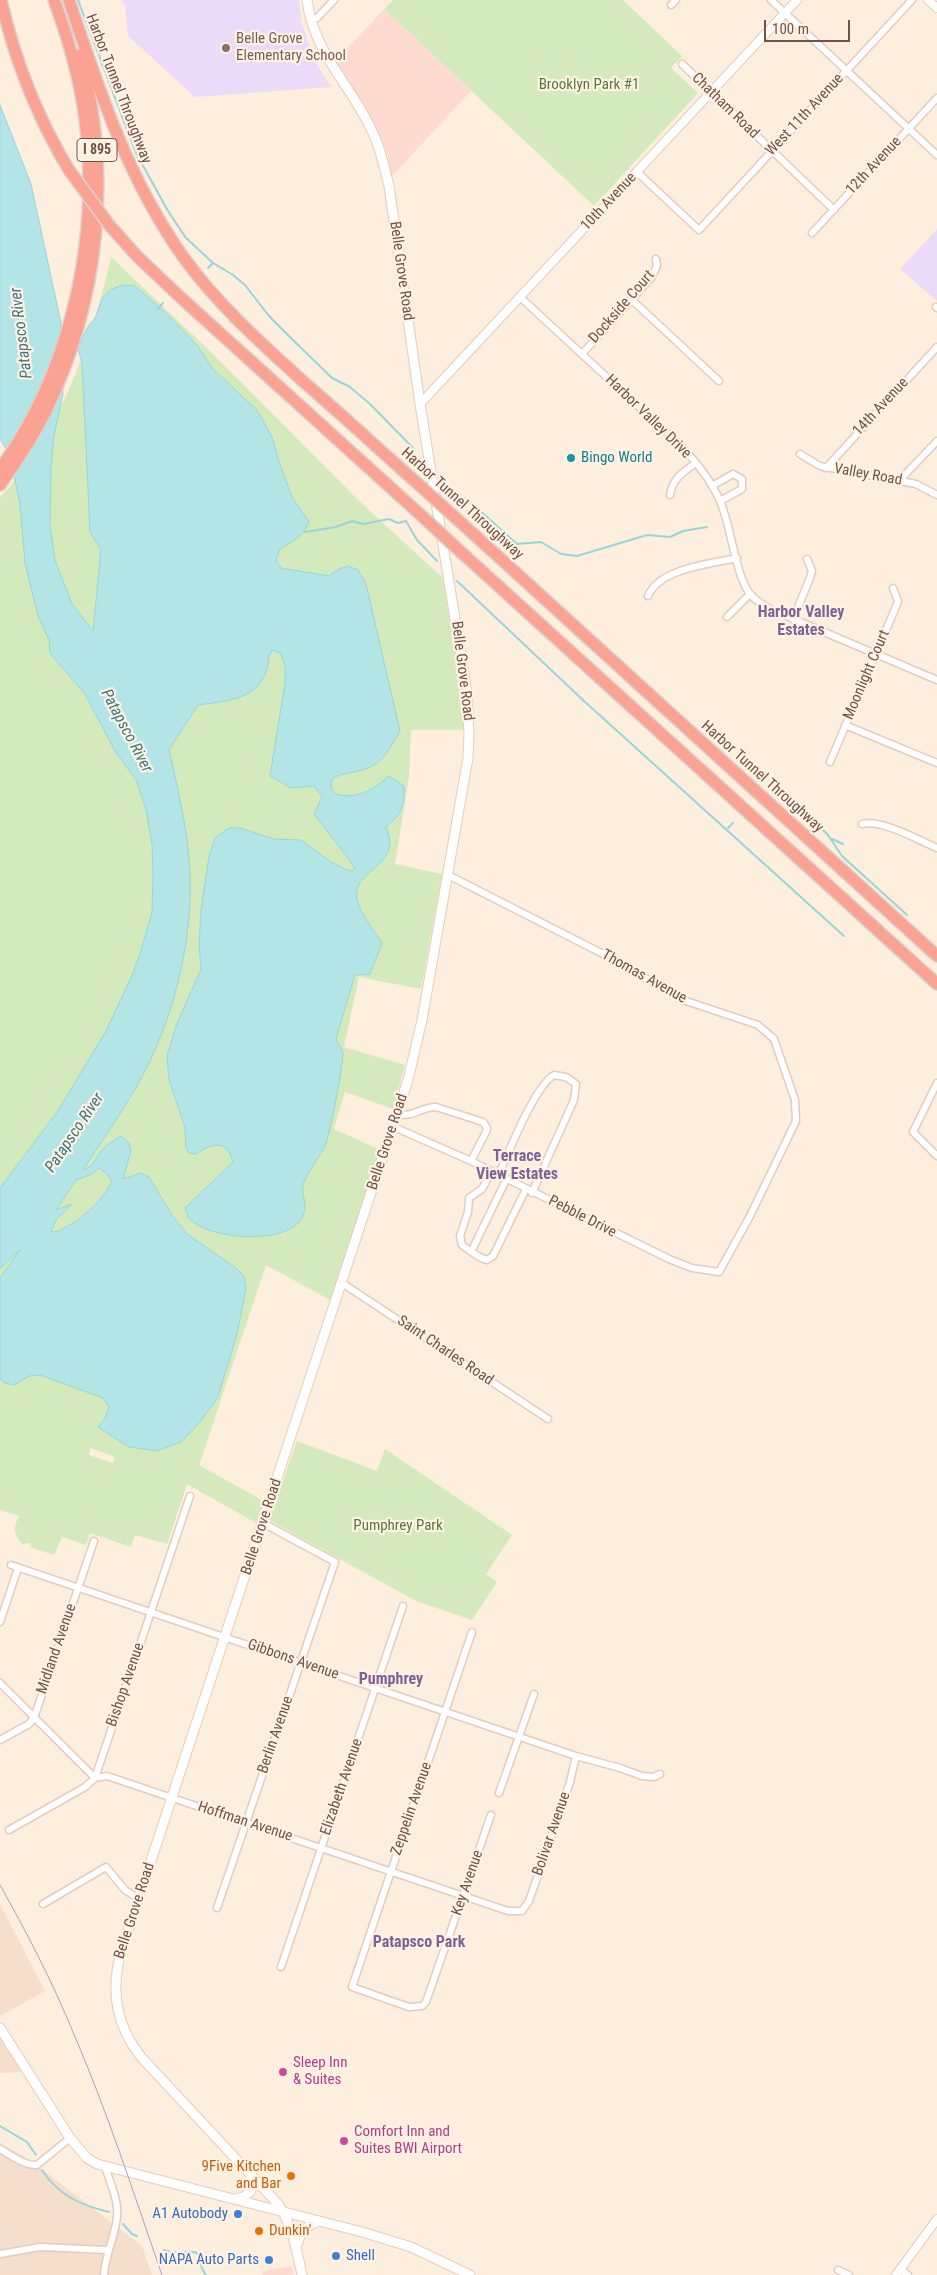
<!DOCTYPE html>
<html>
<head>
<meta charset="utf-8">
<style>
	body { margin:0 }
	#map { position:relative; width:937px; height:2275px; overflow:hidden; background:#fdeede; font-family:"Roboto Condensed",sans-serif }
	canvas { display:block }
	.scale { position:absolute; left:764px; top:20px; width:86px; height:22px; box-sizing:border-box; border:2px solid #735246; border-top:0; padding-left:6px; font-size:15px; line-height:18px; white-space:nowrap; color:#735246; -webkit-text-stroke:4px #fff2e5; paint-order:stroke }
</style>
</head>
<body>
<div id="map">
<canvas width="937" height="2275"></canvas>
<div class="scale">100 m</div>
</div>
<script>
const ctx = document.querySelector('canvas').getContext('2d');
ctx.lineJoin = 'round';
function paint(path, color) { ctx.fillStyle = color; ctx.fill(path, 'evenodd'); }
function stroke(path, color, width, dash) { ctx.strokeStyle = color; ctx.lineWidth = width; ctx.lineCap = dash ? 'butt' : 'round'; ctx.setLineDash(dash || []); ctx.stroke(path); }
function drawText(font, color, halo, rows, align = 'center') {
  ctx.font = font + ' "Roboto Condensed",sans-serif'; ctx.lineWidth = 4.5; ctx.setLineDash([]); ctx.textBaseline = 'middle'; ctx.strokeStyle = halo; ctx.fillStyle = color; for (const [text, x, y, turn = 0] of rows) {
    ctx.save(); ctx.translate(x, y); ctx.rotate((+turn || 0) * Math.PI / 180); ctx.textAlign = isNaN(turn) ? turn : align; if (halo) ctx.strokeText(text, 0, 0); ctx.fillText(text, 0, 0); ctx.restore();
  }
}
const residential = new Path2D(`
	M0,1904L45,1991L0,2016Z
	M0,2035L23,2072L0,2073Z
	M0,2143L30,2160L142,2246L152,2275H0Z`);
const commercial = new Path2D(`
	M384,9L471,91L391,177L388,155L375,124L364,104L334,63Z
	M292,2266L293,2275H262L263,2271Z`);
const education = new Path2D(`
	M121,0H299L301,21L314,60L331,87L195,97L128,36L125,6Z
	M937,229V301L900,269Z`);
const green = new Path2D(`
	M393,0H623L682,56L671,68L698,93L594,206L384,9Z
	M111,257L213,354L359,501L443,578L458,674L464,730H411L409,777L395,864L442,874L421,989L359,977L344,1047L405,1065L393,1109L345,1092L334,1129L381,1150L330,1300L266,1265L199,1465L264,1501L256,1523L187,1484L167,1544L135,1535L131,1547L90,1533L86,1545L62,1537L54,1555L30,1547L31,1543L23,1544C13,1535 13,1528 19,1516L0,1510V497C59,436 93,339 111,257ZM91,1448L115,1457L113,1463L89,1455Z
	M297,1441L377,1471L385,1449L512,1535L486,1574L497,1582L472,1620L416,1601L269,1520Z`);
const water = new Path2D(`
	M0,105L31,184L61,323L63,394L54,436L51,466L50,527L55,560L72,604L93,631L101,550L90,532L82,363L78,349L87,328L95,318L102,299L110,290L122,285L135,286L167,314L197,345L213,369L257,410L272,437L279,462L292,497L309,522C303,537 293,541 280,549L276,561L281,568L329,576L339,569L348,566L358,570L366,584L400,731C387,753 382,767 354,772C345,774 340,774 332,779L331,788L335,794C356,800 373,790 389,776L404,786C405,806 402,814 386,827C404,868 351,868 357,899C360,914 374,930 382,943L370,974L355,975L336,1039C338,1044 342,1049 343,1053C344,1060 330,1134 326,1143C321,1156 310,1168 304,1182C299,1195 312,1207 299,1222C281,1244 208,1240 189,1218C187,1215 186,1211 185,1208L233,1162C227,1139 212,1143 196,1154L189,1153L186,1148L185,1128L169,1080L167,1056L176,1026L201,969L199,944L201,910L209,856L215,838L229,828H240L274,839L301,840L331,862L349,871L355,869L348,858L314,814L322,797L314,786L291,788L270,776L285,683V665L280,653L272,650C266,661 270,664 266,672C255,701 225,701 198,705L169,750C177,785 186,822 189,858C195,926 179,999 150,1061C132,1099 106,1134 83,1170C94,1167 96,1156 104,1148C109,1143 115,1140 121,1136L129,1143L131,1151L123,1179L141,1173L149,1177L172,1215L187,1234L236,1268L244,1276L246,1288L237,1334L218,1397L201,1421L181,1442L157,1451L129,1447L98,1427L105,1418L109,1407L103,1398L40,1375L29,1376L14,1385L5,1383L0,1379V1278L20,1250L0,1269V1188L57,1112L105,1033L131,978L140,954L152,912L153,874L152,844L146,809L136,780L115,751L85,694L50,653L49,640L38,616L25,563L20,504L14,476L5,447L0,439ZM99,1168L107,1174L112,1181C103,1202 77,1224 55,1232L51,1231L57,1219L72,1204L56,1210L76,1180L92,1174Z`);
const stream = new Path2D(`
	M78,0L136,153L168,211L186,238L213,263L233,275L245,285L269,316L295,342L332,378L350,387L371,405L414,449
	M208,268L213,263
	M158,309L163,303
	M467,499L517,544L541,542L561,554L577,556L647,535L670,537L683,531L707,527
	M305,532L336,527L352,521L363,524L389,519L398,523L406,521L417,540L437,561
	M457,581L584,701L844,936
	M766,786L775,784L791,796L828,835L842,856L907,915
	M728,828L733,823
	M832,839L843,844
	M0,2126L27,2142L36,2155
	M42,2170C58,2195 80,2205 109,2212
	M123,2224L132,2234L137,2236
	M164,2250C179,2256 187,2249 197,2253C201,2261 200,2268 206,2275`);
const minor = new Path2D(`
	M771,0L937,155
	M671,5L676,0
	M310,20L317,18L334,0
	M682,64L834,210
	M637,172L699,230L912,0
	M812,233L937,98
	M520,297L677,442C694,459 710,478 720,501C731,525 736,579 751,595C756,601 763,605 770,609L937,680
	M632,300L719,381
	M936,307L937,308
	M582,354L651,278L657,266L656,259
	M800,454L820,466L916,484L937,495
	M826,468L937,347
	M900,480L937,441
	M712,486L733,474L742,479V489L720,501
	M670,495C672,479 683,472 696,463
	M648,596C660,568 710,564 737,558
	M727,617L750,594
	M793,619L810,578L812,571L807,559
	M845,725L937,763
	M830,762L895,609L898,601L893,588
	M862,824C882,819 918,840 937,848
	M937,1083L913,1132L937,1156
	M398,1114C412,1118 421,1107 436,1107L483,1122L487,1128L486,1132L471,1161
	M394,1127L471,1161L669,1259L692,1268L719,1272L750,1216L796,1121L795,1100L774,1039L758,1025L680,999L617,961L448,875
	M491,1172L482,1189L469,1198L468,1212L460,1236L462,1245C467,1249 481,1259 487,1260L493,1256L526,1189
	M498,1176C509,1152 534,1087 554,1075L566,1077L576,1084L574,1100L532,1193
	M472,1250L506,1180
	M342,1283L548,1419
	M11,1565L576,1756L620,1768L642,1776L654,1777L660,1774
	M0,1622L18,1568
	M472,1632L352,1987L409,2007L422,2006L426,2002L491,1815
	M0,1683L95,1778L107,1776L508,1911H522L529,1901L570,1782L576,1756
	M0,1740L29,1724L34,1718L94,1541
	M499,1793L534,1694
	M9,1830L85,1787L95,1778L190,1496
	M43,1904L106,1867L125,1890L139,1899
	M217,1908L335,1562L263,1523
	M281,1967L403,1606
	M0,2149C11,2155 24,2166 37,2165L70,2138
	M0,2254L40,2247L108,2250
	M900,2269L908,2275
	M838,2270L849,2275
	M104,2275C105,2255 115,2237 117,2217C119,2201 110,2182 105,2167`);
const tertiary = new Path2D(`
	M928,0L937,8
	M420,404L797,0
	M896,2275L937,2219`);
const secondary = new Path2D(`
	M0,2028L70,2138L87,2158L97,2164L362,2232L411,2247L470,2275
	M235,2199L244,2197L251,2191V2175
	M296,2247C301,2233 304,2226 319,2221
	M302,2275C297,2251 292,2224 278,2204L141,2057C116,2025 111,1993 120,1955L408,1080L422,1020L468,758L469,734L467,692L420,404L389,186C384,166 380,146 370,127C349,83 313,51 307,0`);
const motorway = new Path2D(`
	M1,0C15,61 37,117 69,170
	M69,0C99,90 128,180 184,258C218,305 262,344 305,383C343,416 380,450 418,484
	M110,226L137,256L179,296L423,517
	M0,469C68,375 97,251 87,137C83,91 70,43 54,0
	M0,485C17,461 33,437 46,411C99,301 113,173 80,55
	M458,520L937,956
	M462,553L937,984`);
const tram = new Path2D(`
	M0,1885C27,1933 52,1981 73,2032C107,2111 134,2194 162,2275`);
const motorwayBridge = new Path2D(`
	M69,170L110,226
	M418,484L458,520
	M423,517L462,553`);
const markers = [
	[226,48,5,"#8d6e63"],
	[571,458,5,"#0f9aa8"],
	[283,2072,5,"#d1479c"],
	[344,2141,5,"#d1479c"],
	[291,2176,5,"#e8710a"],
	[238,2214,5,"#3f7fe0"],
	[259,2231,5,"#e8710a"],
	[336,2256,5,"#3f7fe0"],
	[269,2260,5,"#3f7fe0"]
];
const shields = [
	[97,150,40]
];
const shieldNames = [
	["I 895",97,150]
];
const educationNames = [
	["Belle Grove",236,39],
	["Elementary School",236,56]
];
const parkNames = [
	["Brooklyn Park #1",589,85],
	["Pumphrey Park",398,1526]
];
const streetNames = [
	["Harbor Tunnel Throughway",118,89,69],
	["Chatham Road",725,106,44],
	["West 11th Avenue",805,115,-47],
	["12th Avenue",874,166,-47],
	["10th Avenue",609,202,-47],
	["Belle Grove Road",401,271,82],
	["Dockside Court",622,307,-49],
	["14th Avenue",881,407,-47],
	["Harbor Valley Drive",648,417,44],
	["Valley Road",868,475,10],
	["Harbor Tunnel Throughway",462,504,42],
	["Belle Grove Road",462,671,83],
	["Moonlight Court",867,675,-67],
	["Harbor Tunnel Throughway",762,777,42],
	["Thomas Avenue",644,977,29],
	["Belle Grove Road",388,1142,-72],
	["Pebble Drive",582,1217,27],
	["Saint Charles Road",445,1351,34],
	["Belle Grove Road",262,1527,-72],
	["Midland Avenue",57,1649,-71],
	["Gibbons Avenue",293,1660,19],
	["Bishop Avenue",126,1685,-71],
	["Berlin Avenue",276,1735,-71],
	["Elizabeth Avenue",342,1787,-71],
	["Zeppelin Avenue",412,1809,-71],
	["Hoffman Avenue",245,1822,18],
	["Bolivar Avenue",552,1834,-71],
	["Key Avenue",468,1883,-71],
	["Belle Grove Road",135,1911,-72]
];
const cultureNames = [
	["Bingo World",581,458]
];
const hotelNames = [
	["Sleep Inn",293,2063],
	["& Suites",293,2080],
	["Comfort Inn and",354,2132],
	["Suites BWI Airport",354,2149]
];
const foodNames = [
	["9Five Kitchen",281,2167],
	["and Bar",281,2184],
	["Dunkin'",269,2231,"left"]
];
const shopNames = [
	["A1 Autobody",228,2214],
	["Shell",346,2256,"left"],
	["NAPA Auto Parts",259,2260]
];
const waterNames = [
	["Patapsco River",22,333,-97],
	["Patapsco River",126,731,62],
	["Patapsco River",75,1133,-56]
];
const neighbourhoodNames = [
	["Harbor Valley",801,613],
	["Estates",801,631],
	["Terrace",517,1157],
	["View Estates",517,1175],
	["Pumphrey",391,1680],
	["Patapsco Park",419,1943]
];
paint(residential, '#f5dfcc');
paint(commercial, '#fedad1');
paint(education, '#ebdbf9');
paint(green, '#d4eabd');
paint(water, '#b3e4e6');
stroke(water, '#98d5d9', 1);
stroke(stream, '#98d5d9', 2);
stroke(minor, '#e3cbbd', 9);
stroke(tertiary, '#e3cbbd', 10);
stroke(secondary, '#e8cbba', 11);
stroke(motorway, '#dbd2cf', 14);
stroke(minor, '#fff', 6);
stroke(tertiary, '#fff', 8);
stroke(secondary, '#fff', 9);
stroke(motorway, '#faa392', 11);
stroke(tram, '#af9ec5', 1);
stroke(motorwayBridge, '#dbd2cf', 14, []);
stroke(motorwayBridge, '#faa392', 11);
for (const [x, y, r, color] of markers) { const dot = new Path2D(); dot.arc(x, y, r, 0, 2 * Math.PI); ctx.fillStyle = color; ctx.fill(dot); stroke(dot, '#fff2e5', 2); }
for (const [x, y, w] of shields) { const box = new Path2D(); box.roundRect(x - w / 2, y - 11.5, w, 23, 4); ctx.fillStyle = '#fff2e5'; ctx.fill(box); stroke(box, '#735246', 1); }
drawText('bold 14px', '#735246', null, shieldNames);
drawText('15px', '#785e54', '#fff2e5', educationNames, 'left');
drawText('15px', '#557a3d', '#fff2e5', parkNames);
drawText('15px', '#735246', '#fff2e5', streetNames);
drawText('15px', '#0d838f', '#fff2e5', cultureNames, 'left');
drawText('15px', '#b23c85', '#fff2e5', hotelNames, 'left');
drawText('15px', '#c56008', '#fff2e5', foodNames, 'right');
drawText('15px', '#366cbe', '#fff2e5', shopNames, 'right');
drawText('italic 16px', '#3a767a', '#fff2e5', waterNames);
drawText('bold 16px', '#806197', '#fff2e5', neighbourhoodNames);
</script>
</body>
</html>
